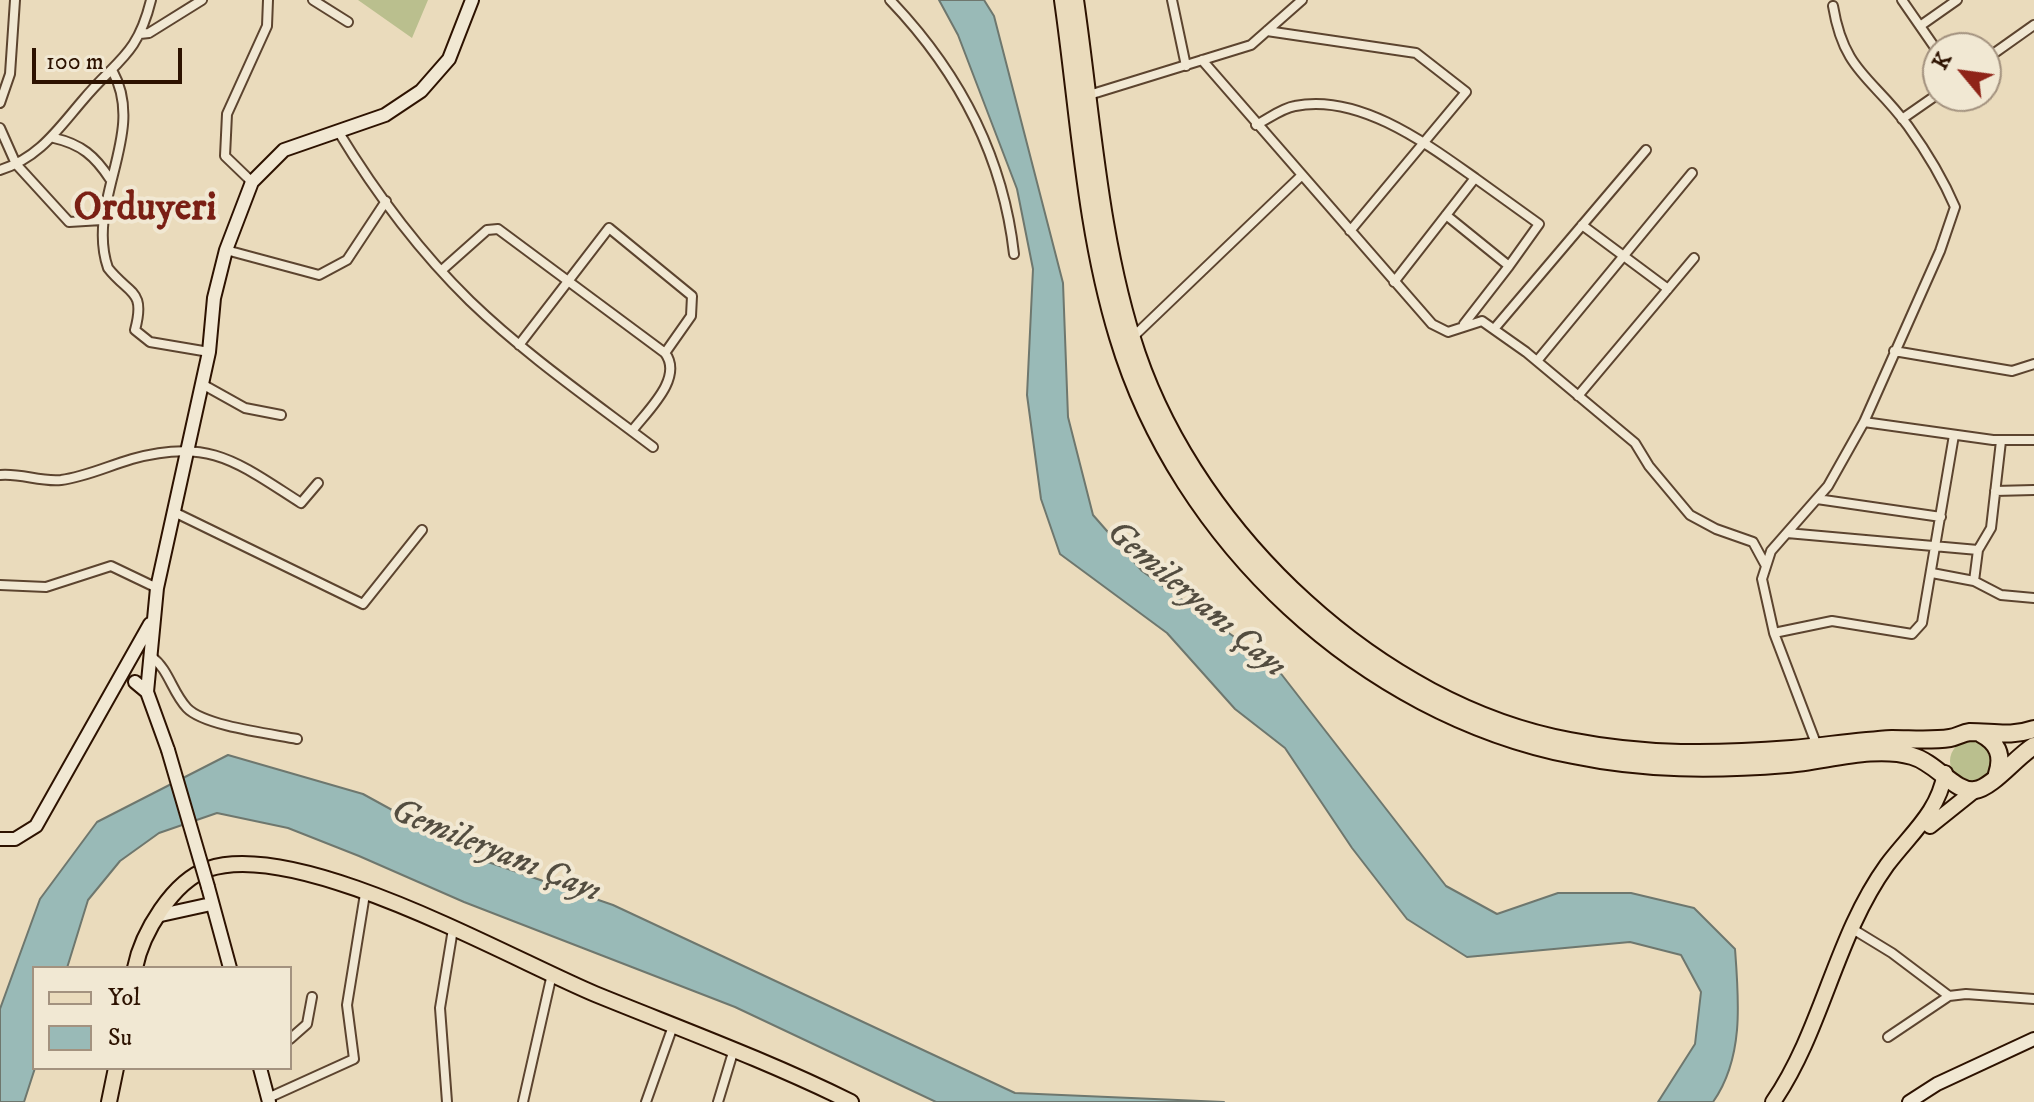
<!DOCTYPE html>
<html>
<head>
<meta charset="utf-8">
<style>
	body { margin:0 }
	#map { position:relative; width:2034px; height:1102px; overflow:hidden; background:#eadbbc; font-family:"IM FELL DW Pica",serif }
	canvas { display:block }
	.legend { position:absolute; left:32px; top:966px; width:260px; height:104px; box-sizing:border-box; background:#f1e8d3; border:2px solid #a3927f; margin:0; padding:10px 14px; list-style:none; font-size:24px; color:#2d1200 }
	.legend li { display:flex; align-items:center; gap:16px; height:40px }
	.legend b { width:40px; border:2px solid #a3927f }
	.north { position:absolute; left:1922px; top:32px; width:80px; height:80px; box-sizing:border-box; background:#f1e8d3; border:2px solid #a3927f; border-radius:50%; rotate:299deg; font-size:22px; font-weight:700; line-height:32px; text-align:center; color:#2d1200 }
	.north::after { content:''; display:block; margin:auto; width:28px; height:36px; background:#8f2418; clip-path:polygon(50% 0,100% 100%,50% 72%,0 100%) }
	.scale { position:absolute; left:32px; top:48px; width:150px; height:36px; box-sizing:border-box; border:4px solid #2d1200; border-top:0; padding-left:10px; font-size:24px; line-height:28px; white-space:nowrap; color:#2d1200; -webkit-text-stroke:6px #f1e8d3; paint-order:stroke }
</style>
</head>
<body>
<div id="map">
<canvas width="2034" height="1102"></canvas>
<ul class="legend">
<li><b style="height:10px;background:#eadbbc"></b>Yol</li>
<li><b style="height:22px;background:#99bab7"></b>Su</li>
</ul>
<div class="north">K</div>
<div class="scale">100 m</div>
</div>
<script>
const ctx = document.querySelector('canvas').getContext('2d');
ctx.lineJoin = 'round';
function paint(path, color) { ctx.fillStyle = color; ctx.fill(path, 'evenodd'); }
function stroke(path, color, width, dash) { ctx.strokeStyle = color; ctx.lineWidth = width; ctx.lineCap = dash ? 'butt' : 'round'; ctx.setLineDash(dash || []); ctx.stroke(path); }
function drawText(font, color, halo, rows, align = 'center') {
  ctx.font = font + ' "IM FELL DW Pica",serif'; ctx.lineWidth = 8; ctx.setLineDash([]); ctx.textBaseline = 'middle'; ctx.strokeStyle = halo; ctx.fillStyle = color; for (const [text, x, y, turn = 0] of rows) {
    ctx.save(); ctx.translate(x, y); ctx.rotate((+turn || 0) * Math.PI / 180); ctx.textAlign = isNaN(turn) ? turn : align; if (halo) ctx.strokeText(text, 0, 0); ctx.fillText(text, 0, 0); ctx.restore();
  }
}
const green = new Path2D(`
	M358,0H428L412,38Z
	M1950 761a21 21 0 1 1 42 0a21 21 0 1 1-42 0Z`);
const water = new Path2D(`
	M939,0H984L994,16L1063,283L1068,417L1093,515L1142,571L1275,666L1446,886L1497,914L1558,893H1631L1694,908L1735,949C1739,1001 1744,1058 1713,1102H1658L1695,1044L1701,992L1681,955L1630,942L1467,957L1407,919L1352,848L1285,748L1235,709L1167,633L1060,554L1041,499L1027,395L1033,269L1017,189L958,35Z
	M228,755L363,794L485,861L613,905L1015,1093L1224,1102H936L735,1007L464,902L359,856L288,828L217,813L159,833L120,861L88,900L67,968H34L35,1068L24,1102H0V1009L40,899L97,822Z`);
const street = new Path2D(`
	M313,0L348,22
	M890,0C958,71 1003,156 1014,254
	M1172,0L1186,66
	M1902,0L1938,52
	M1920,26L1957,0
	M1267,31L1416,53L1466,92L1350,231
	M140,34L149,33L202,0
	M1986,59L2034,25
	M1202,60L1432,324L1448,332L1482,321L1526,352L1635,443L1649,466L1690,515L1716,529L1753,542L1766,566
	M113,72C147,134 85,202 108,268C129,295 146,289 135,330L150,342L209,352
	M1089,95L1251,45L1302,0
	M0,103L10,74L15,0
	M1902,119L1938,94
	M1256,125C1268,119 1282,108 1295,106C1359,93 1427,144 1475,178L1394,282
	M0,128L16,164L69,222L102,220
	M338,131C375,192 419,251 470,301C526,355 591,400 653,447
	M54,138C81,144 95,156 110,179
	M0,170C39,158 58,129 83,100C116,60 137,57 151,0
	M1475,178L1539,224L1509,266
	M252,182L225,156L227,114L267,26L268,0
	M1446,215L1509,266L1464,324
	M1582,225L1668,289
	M226,250L319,275L347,260L386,201
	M442,270L487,230L498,229L665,353C684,378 647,411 632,431
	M1494,329L1646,150
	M1133,337L1301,176
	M519,345L609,228L692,296L691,316L665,353
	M1894,351L2012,371L2034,364
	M1537,361L1692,173
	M202,384L245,408L281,415
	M1578,396L1694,258
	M1864,422L1993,440H2034
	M0,475C21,473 40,482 61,480C85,477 108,466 132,459C210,437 238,463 301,503L318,483
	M1995,491L2034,490
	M1817,499L1941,517
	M176,513L363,604L422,530
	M1787,533L1978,550L1991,528L2001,441
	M1932,573L1974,581L2001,595L2034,598
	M1974,581L1978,550
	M0,585L46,587L111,566L157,588
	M1774,633L1832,621L1912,634L1922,623L1954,435
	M152,657C169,670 172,692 187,708C204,726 272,734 297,739
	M1817,746L1774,633L1762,579L1771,551L1828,486L1864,422L1940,251L1955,207C1943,179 1926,151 1908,126C1872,77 1844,72 1833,6
	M1851,928L1892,953L1949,996
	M1888,1037L1949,996L1966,994L2034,999
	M290,1039L307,1024L312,997
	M268,1098L354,1059L347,1005L365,894
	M447,1102L440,1008L453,929
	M523,1102L552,974
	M646,1102L673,1026
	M718,1102L734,1049`);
const secondary = new Path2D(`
	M135,682L147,692L168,750
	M147,692L157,588L209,352L214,298L226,250L252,182L284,150L385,115L421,91L449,59L472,0
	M0,839H15L36,826L150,624
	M208,887L230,968
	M161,915L211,904
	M260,1068L269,1102
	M1909,1102L1937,1084L2034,1039`);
const primary = new Path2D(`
	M1930,826L1975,790
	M135,968C142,933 173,881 208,869C298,838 507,957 595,994C681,1029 768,1061 851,1102
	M109,1102L116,1068
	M1773,1102C1823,1029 1835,937 1887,865C1911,833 1938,813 1945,773`);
const highway = new Path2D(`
	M1063,0C1079,112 1085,229 1118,337C1179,541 1363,714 1573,755C1645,770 1714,770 1787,764C1826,761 1874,745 1912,756C1937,763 1955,793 1975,790C1992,788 2017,756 2034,746
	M1075,0C1092,117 1099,242 1137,354C1199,535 1380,706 1570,741C1647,756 1714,755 1792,749C1825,746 1859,741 1892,739C1911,739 1931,741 1950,738C1957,737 1962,733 1970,732C1993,732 2011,737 2034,729
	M1981,734C1998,743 2003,756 1997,774`);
const secondaryBridge = new Path2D(`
	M168,750L208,887`);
const waterNames = [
	["Gemileryanı Çayı",1195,601,40],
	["Gemileryanı Çayı",495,853,22]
];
const districtNames = [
	["Orduyeri",145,211]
];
paint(green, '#babf8e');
paint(water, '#99bab7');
stroke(water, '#6e776e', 2);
stroke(street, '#5c442f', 12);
stroke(secondary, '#2d1200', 16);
stroke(primary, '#2d1200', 18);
stroke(highway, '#2d1200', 20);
stroke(street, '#f1e8d3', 8);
stroke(secondary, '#f1e8d3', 12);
stroke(primary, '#eadbbc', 14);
stroke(highway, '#eadbbc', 16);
stroke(secondaryBridge, '#2d1200', 16, []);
stroke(secondaryBridge, '#f1e8d3', 12);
drawText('italic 34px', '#534d40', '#f1e8d3', waterNames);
drawText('bold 40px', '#7a1f14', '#f1e8d3', districtNames);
</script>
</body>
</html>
